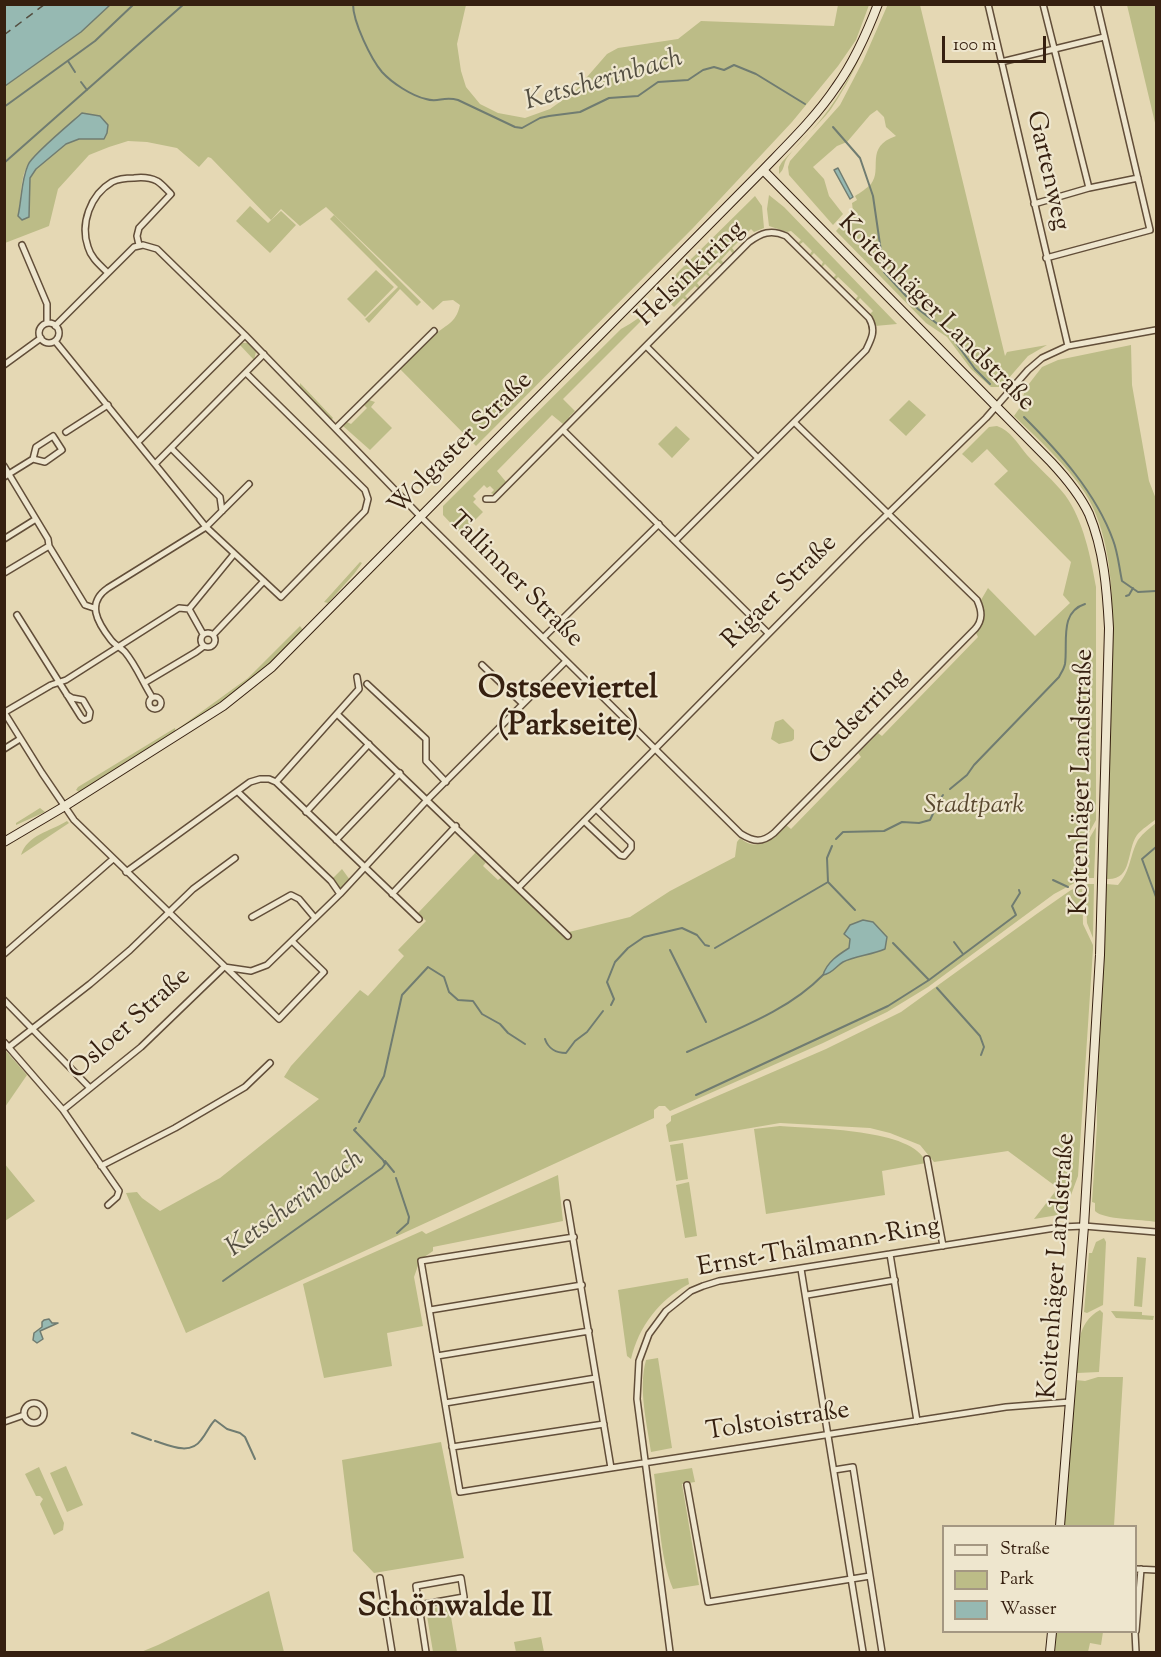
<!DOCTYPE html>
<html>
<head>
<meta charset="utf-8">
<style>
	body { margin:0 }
	#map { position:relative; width:1161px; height:1657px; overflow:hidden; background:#e5d8b4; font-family:"Sorts Mill Goudy",serif }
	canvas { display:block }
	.frame { position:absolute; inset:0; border:6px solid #362010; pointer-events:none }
	.legend { position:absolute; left:942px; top:1525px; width:195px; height:108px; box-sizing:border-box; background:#eee6ce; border:2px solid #a49782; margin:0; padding:8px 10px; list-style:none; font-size:18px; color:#362010 }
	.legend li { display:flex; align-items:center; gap:12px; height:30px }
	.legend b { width:30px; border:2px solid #a49782 }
	.scale { position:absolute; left:942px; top:36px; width:104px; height:27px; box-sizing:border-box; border:3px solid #362010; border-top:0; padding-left:8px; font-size:18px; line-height:21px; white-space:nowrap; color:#362010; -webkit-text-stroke:4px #eee6ce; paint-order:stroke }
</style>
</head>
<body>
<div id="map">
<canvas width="1161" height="1657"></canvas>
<div class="frame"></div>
<ul class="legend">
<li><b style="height:8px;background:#eee6ce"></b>Straße</li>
<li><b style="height:16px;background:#bcbc87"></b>Park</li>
<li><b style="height:16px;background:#96b9b2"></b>Wasser</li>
</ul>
<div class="scale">100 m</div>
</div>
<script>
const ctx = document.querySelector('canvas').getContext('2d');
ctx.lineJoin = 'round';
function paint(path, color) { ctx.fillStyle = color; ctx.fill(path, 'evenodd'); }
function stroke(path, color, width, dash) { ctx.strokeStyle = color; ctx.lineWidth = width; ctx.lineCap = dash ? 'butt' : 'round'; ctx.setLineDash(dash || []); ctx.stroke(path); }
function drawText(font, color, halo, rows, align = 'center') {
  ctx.font = font + ' "Sorts Mill Goudy",serif'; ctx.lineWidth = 4.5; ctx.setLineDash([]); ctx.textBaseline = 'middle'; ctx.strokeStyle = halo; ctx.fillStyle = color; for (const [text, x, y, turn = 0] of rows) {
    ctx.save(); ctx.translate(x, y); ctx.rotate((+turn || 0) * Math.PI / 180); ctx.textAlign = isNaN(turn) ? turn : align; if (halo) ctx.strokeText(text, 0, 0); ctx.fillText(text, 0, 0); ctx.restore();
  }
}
const green = new Path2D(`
	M888,4L920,5L1005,356L1007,352L1047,345L1028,356L1001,387H991L971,369L947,337L926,323L836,231L853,212L852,203L857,200L855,196C860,193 867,188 871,184C883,169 864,147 896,136L886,127L884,117L877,110L870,115L847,142L837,146L813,167L824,179L829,196L843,214L833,225L789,175L788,167L790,161L840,105L863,61Z
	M110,5H466L457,44L461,71L466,87L480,104L498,113L525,118L550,109L574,92L607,54L618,48L678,39L701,21L834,26L838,5H869L856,40L838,66L792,122L693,228L476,446L400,369C411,358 422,346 433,336C445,325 456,324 460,305L453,300L443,301L433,310L326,207L300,226L281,209L271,220L211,158L208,157L199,167L177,148L147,142L128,141L109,147L89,155L58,189L49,226L5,243V86L81,32ZM107,133L104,139H79L65,144L36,169L30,178L29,216L18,215C21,203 20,190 23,178C33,138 73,139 107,133Z
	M881,5H882C868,40 853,77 831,109C818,126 800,140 787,158C783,164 785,169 779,174V167L782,162C798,145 815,128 829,109C852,78 867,40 881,5Z
	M1127,5H1156V127Z
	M769,195L784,207L897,324L875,326L870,314L873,311L860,298L857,302L855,300L858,296L838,277L835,280L833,278L836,275L825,264L822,267L821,266L823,262L814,253L811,256L810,254L812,251L803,242L799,245L798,243L801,240L791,231L787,232L769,226L767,209Z
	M755,196L762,206L764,228L754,232L751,229L743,237L746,241L744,242L741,239L732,248L735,252L733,254L730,250L721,260L724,263L722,265L718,262L708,272L711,276L710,277L706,274L697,283L700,287L699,289L695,286L685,296L688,299L687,301L683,298L674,307L664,298L563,399L575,411L569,417L571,419L563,424L552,415L497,471L507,483L495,495L491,493L494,490L490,486L487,488L484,485L473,496L476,499L473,502L483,512L461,534L443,515V506L621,329C645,316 665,298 677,273Z
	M250,206L268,223L281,211L296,225L270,253L236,221Z
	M334,215L421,302L417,306L400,289L369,323L365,319L398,287L330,219Z
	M376,270L394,287L365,317L347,299Z
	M243,343H248L256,352L254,360L239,344Z
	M1131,345L1132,385L1149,481L1156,499V819C1150,824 1142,829 1137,835C1126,851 1133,881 1106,879C1107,826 1109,773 1110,720C1111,651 1123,553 1085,493C1066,464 1039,440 1014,416L1021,406L1025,389L1042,367L1058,360Z
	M300,383L333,418L331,420L300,388Z
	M369,400L375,402L371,407L392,428L370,450L343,426L347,422L351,424L367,408L364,405Z
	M909,400L926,415L906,436L889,420Z
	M676,426L690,439L672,458L658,444Z
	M997,426C1010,430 1018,444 1027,455C1039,468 1054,481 1065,495C1083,519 1091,558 1096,587V820L1086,838L1082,879L1054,894L928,987L887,1012L823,1043L670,1111L665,1106H659L654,1110V1118L186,1333L126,1193L137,1192L142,1198L160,1211L220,1178L319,1099L284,1077L291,1066L360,990L368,996L404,956L398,950L426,921L418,913L477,851L487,861L483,866L498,880L503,876L567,939L569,932L630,917L670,891L735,857L737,842L740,838C758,854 773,837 786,825L791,829L861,757L858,753L878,733L882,736L978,637L976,633C986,622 984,614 981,600L988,588L1035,636L1070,603L1063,595L1071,562L994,484L1008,471L987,449L972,463L962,454L989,427Z
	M360,562L362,563L354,574L328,603L324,602Z
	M300,626L303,630L263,671L229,699L183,728H179L248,678Z
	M783,719L794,730V739L792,741L779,744L771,739L775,722Z
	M175,728L176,733L79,792L76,790L78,787Z
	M40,808L45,812L16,825V823Z
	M67,821L69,823L21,855C27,835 51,831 67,821Z
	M1156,823V1222C1142,1219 1103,1220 1095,1211V1203L1092,1202L1097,1125V1085L1106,884L1118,885C1131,871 1130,854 1138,840C1143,833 1150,828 1156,823Z
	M1096,827L1094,878H1085L1089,839Z
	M342,869L350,880L341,889L332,879Z
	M1085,884H1094L1093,938L1087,923Z
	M1082,886L1083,924L1093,945V949L1078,1176L1064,1214L1034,1219L1058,1188L1008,1151L934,1162L920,1145L890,1133L870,1128L780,1123L669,1142L666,1125L671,1121V1116L826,1049L901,1012L1038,913L1071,890Z
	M5,1050L27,1075L5,1107H4Z
	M780,1126C812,1129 915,1128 926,1163L882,1171L885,1195L766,1214L754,1129Z
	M683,1143L688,1179L676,1181L670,1145Z
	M4,1163L35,1201L5,1221H4Z
	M558,1175L563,1221L433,1247V1251L420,1260L414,1277L423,1326L387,1333L392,1366L324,1378L303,1284L422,1231L426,1234Z
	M689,1182L697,1236L685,1238L676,1185Z
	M1104,1238L1106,1242L1103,1305L1087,1313L1084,1312L1089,1253H1092L1096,1242Z
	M1137,1257L1146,1258L1142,1307L1134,1306Z
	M688,1278L689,1284C659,1300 639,1326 631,1359L627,1356L618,1290Z
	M1100,1310L1103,1313L1099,1372L1077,1373C1078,1349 1076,1323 1100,1310Z
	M1111,1311L1142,1312V1315L1154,1316L1153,1320L1116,1318Z
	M658,1358L672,1448L651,1452C647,1423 638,1389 646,1360Z
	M1098,1377H1123L1114,1526H1064L1076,1380L1085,1381Z
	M441,1442L464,1558L374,1573L353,1551L342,1460Z
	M66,1466L83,1505L67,1512L50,1473Z
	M39,1467L64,1523L63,1530L54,1535L40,1504L43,1499L40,1496H36L25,1474Z
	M692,1468L695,1482L682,1484L699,1585L673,1589C659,1555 659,1510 654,1474Z
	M269,1591L284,1652H141L158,1645Z
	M449,1605L457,1652H433L426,1610Z
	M1056,1632H1103L1101,1645L1090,1643L1088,1652H1055Z
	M541,1637L544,1652H516L514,1642Z`);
const water = new Path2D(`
	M5,4H109L110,5L81,32L5,86Z
	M82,113L100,116L108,125L107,133L104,139H79L66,144L36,169L30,178L29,217L22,220L18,216C22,198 21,181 28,165C31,156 72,122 82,113Z
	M838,168L853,197L850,199L834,170Z
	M863,920L873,922L887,937L885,949C871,955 855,956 843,962C836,966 832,974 823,975C827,962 838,955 849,948L850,939L844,934L850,925Z
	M49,1319L52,1323H58L40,1331L43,1339L37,1343L33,1340L34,1333L42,1327V1322L44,1320Z`);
const stream = new Path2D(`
	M353,4C353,22 371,59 382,72C392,83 412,96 426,99C438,103 443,96 458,100L515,127L522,128L540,118L549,116L580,112L609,98L638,96L658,82L688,80L703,70L714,67L724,70L734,65L756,74L805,104
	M68,61L75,72
	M81,82L87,90
	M4,107L95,41L134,4
	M833,127L860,158L873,196L884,272L918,309L948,332L975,369L990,384
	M4,163L184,4
	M1024,417C1059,452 1096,493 1113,540C1118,553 1119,567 1122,581L1138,592L1156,591
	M1126,596L1129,595L1133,588
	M950,789L967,775L974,765L1059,677C1061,673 1064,669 1065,664C1068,643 1059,612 1085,604
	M836,839L843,832L884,831L902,822L919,823L930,820L940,799L943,795
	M1156,847L1142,859L1156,897
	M1053,880L1068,887
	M828,882L855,910
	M954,942L963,954
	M893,943L929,980
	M715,948L828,882L827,858L832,846
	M670,950L706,1022
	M937,988L980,1036L984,1047L981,1055
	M611,1005L614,999L607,982L615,962L628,948L644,937L682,928L697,935L705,945L709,946
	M545,1039C548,1048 556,1053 566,1053L575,1041L587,1032L603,1011
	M687,1052C734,1030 787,1012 823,975
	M696,1095L888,1006L929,980L1016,915L1012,906L1020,893L1019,890
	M359,1122L384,1076L402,995L428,967L444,977L449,992L458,1000L473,1001L482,1014L500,1024L508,1033L525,1044
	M385,1161L394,1172
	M396,1178L409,1217L408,1223L397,1233
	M223,1281L382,1168L385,1164L383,1160L354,1130L356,1128
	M132,1433L151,1440
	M155,1441C168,1445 190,1456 201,1440C207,1433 209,1426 215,1420L227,1429L240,1433L245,1437L255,1459`);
const ferry = new Path2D(`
	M4,35L45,4`);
const street = new Path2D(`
	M988,4L1068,346
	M1043,4L1089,188
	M1001,62L1104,37
	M1034,204L1089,188L1138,178
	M22,245L47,304V323
	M1046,258L1150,230L1097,4
	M108,273C100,265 91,258 88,247C80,224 90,195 112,182C118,179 127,178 134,178C142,177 151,178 157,181C162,184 167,190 171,194L139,228L137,236L139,245
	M39 333a10 10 0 1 1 20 0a10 10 0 1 1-20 0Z
	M55,326L134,247L143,245L157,249L245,335L421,517L741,834C754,842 762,843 774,833L975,629C983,620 982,611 977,600L794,422
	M55,341L206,527L281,597L365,511L368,499L365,490L246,373
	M646,346L758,458
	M4,365L41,338
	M336,428L434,331
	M563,430L768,633
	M66,432L108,405
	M138,442L245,335
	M171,448L220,497L222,511
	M156,463L264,354
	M4,466L48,539L49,546L85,605L94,608
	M4,477L33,459L45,462L62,450L53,436L36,447L33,459
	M486,499H494L749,242C761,233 771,229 786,236L869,318C876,330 872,338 866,350L675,541
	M4,539L36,519
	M4,573L49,546
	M189,609L203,634
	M17,615L81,717L84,720L89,718L90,712L83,700L72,698L67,695
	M201 640a7 7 0 1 1 14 0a7 7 0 1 1-14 0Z
	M213,635L264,581
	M543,638L659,524
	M482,665L523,704
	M144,683L196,652L204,646
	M367,684L426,739V761L446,782
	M149 703a6 6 0 1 1 12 0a6 6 0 1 1-12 0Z
	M152,697C143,683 136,665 125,652C121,648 115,645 111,640C97,622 86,603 108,588L206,527L249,484
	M4,712L42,773L74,820L279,1019L324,972L292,941
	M5,712L51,685L66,680L179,608L189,609L234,554
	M337,714L568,936
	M4,749L20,739
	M276,782L359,689L357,677
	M238,792L331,881L340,894
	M306,812L369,744
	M584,821L620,855L624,856L631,848V843L596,809
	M336,840L400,773
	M126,872L250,782L260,779H269L276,782L419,919
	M519,887L862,539L986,418L1028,370L1042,358L1068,346L1156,330
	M392,894L456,826
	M252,917L291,895L299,899L315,918
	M4,954L113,859
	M224,967L251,971L267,965L340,894L428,799L566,661
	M4,1000L90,1088
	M4,1042L63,1110L119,1191L117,1197L108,1205
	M9,1047L90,984L130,950L193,889L235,858
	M63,1110L141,1047L224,967
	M927,1159L943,1246
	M101,1166L175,1128L245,1087L270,1063
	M567,1203L611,1468L1006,1407L1070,1402
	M574,1237L421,1261L460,1492L611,1468
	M890,1254L917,1421
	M801,1269L863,1652
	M807,1295L895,1280
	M430,1310L582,1285
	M437,1356L589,1331
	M24 1413a10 10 0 1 1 20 0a10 10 0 1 1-20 0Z
	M445,1403L596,1378
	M4,1422L24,1415
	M452,1447L604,1424
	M834,1470L853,1467L882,1652
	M687,1485L708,1602L870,1576
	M1136,1569L1156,1570
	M380,1578L392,1652
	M419,1605L464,1597L461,1578L416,1586L426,1652
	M1136,1631L1141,1569
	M1135,1632L1136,1652
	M670,1652L637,1399L639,1361L649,1334L666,1311L691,1291L703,1286L719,1281L1061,1227L1084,1226L1156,1232`);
const secondary = new Path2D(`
	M763,170L1051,462C1066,478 1080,495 1089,514C1104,550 1107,590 1109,628L1100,955L1084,1226L1060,1526
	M4,842L65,806L223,706L272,667L763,170C788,144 816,117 836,87C854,62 867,33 878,4
	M1050,1652L1052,1632`);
const streetNames = [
	["Gartenweg",1046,171,77],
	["Helsinkiring",692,275,-44],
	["Koitenhäger Landstraße",935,314,45],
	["Wolgaster Straße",462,445,-45],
	["Tallinner Straße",514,581,45],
	["Rigaer Straße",781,593,-45],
	["Gedserring",860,718,-45],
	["Koitenhäger Landstraße",1084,782,-89],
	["Osloer Straße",131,1025,-42],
	["Ernst-Thälmann-Ring",819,1249,-10],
	["Koitenhäger Landstraße",1059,1266,-86],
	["Tolstoistraße",778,1423,-9]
];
const parkNames = [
	["Stadtpark",974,808]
];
const waterNames = [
	["Ketscherinbach",604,82,-16],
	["Ketscherinbach",296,1205,-36]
];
const districtNames = [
	["Ostseeviertel",568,692],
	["(Parkseite)",568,729],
	["Schönwalde II",455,1610]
];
paint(green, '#bcbc87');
paint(water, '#96b9b2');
stroke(water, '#707c71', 1.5);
stroke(stream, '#707c71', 2);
stroke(ferry, '#534e41', 1.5, [8, 6]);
stroke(street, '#624e39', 8);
stroke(secondary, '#362010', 10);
stroke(street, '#eee6ce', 5);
stroke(secondary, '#eee6ce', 8);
drawText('26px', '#362010', '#eee6ce', streetNames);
drawText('italic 26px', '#58472e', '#eee6ce', parkNames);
drawText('italic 27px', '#534e41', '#eee6ce', waterNames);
drawText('bold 32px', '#362010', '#eee6ce', districtNames);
</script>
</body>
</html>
